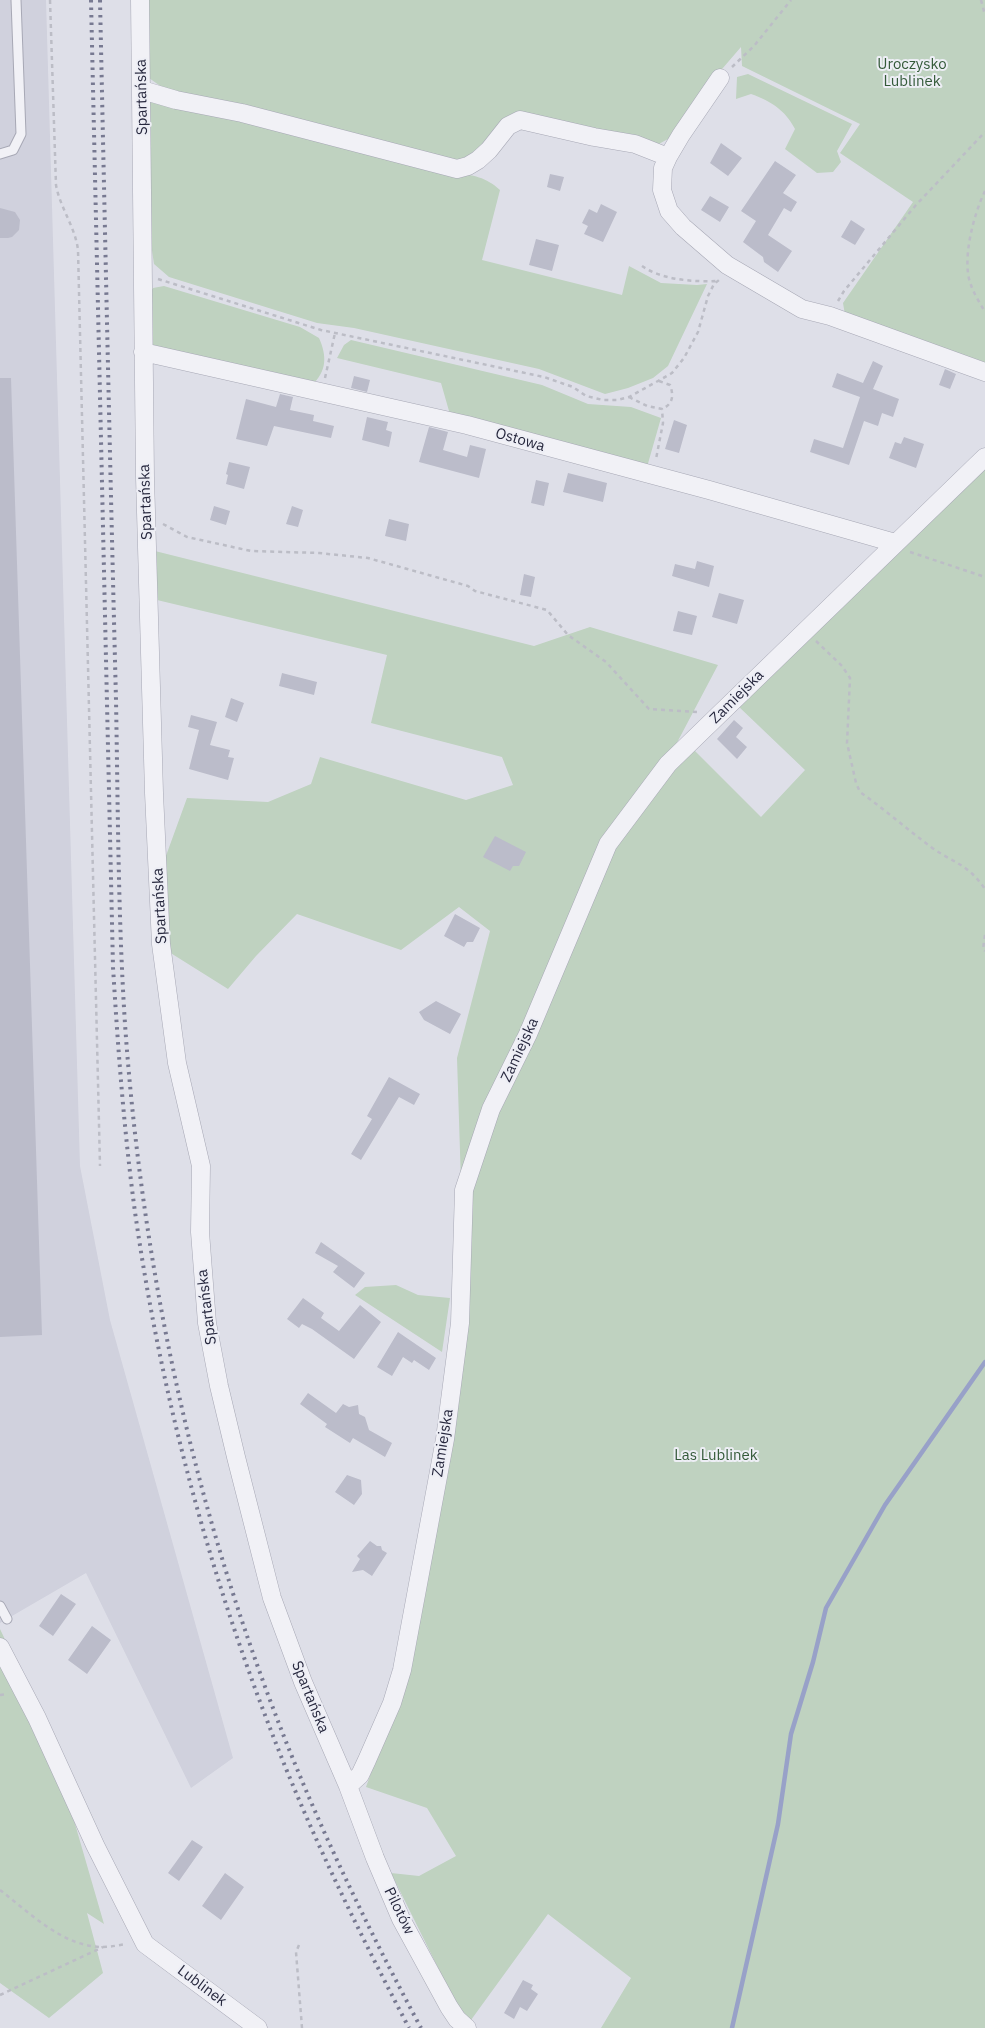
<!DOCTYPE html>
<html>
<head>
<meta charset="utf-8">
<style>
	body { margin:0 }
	canvas { display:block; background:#dedfe8 }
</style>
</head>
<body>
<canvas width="985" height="2028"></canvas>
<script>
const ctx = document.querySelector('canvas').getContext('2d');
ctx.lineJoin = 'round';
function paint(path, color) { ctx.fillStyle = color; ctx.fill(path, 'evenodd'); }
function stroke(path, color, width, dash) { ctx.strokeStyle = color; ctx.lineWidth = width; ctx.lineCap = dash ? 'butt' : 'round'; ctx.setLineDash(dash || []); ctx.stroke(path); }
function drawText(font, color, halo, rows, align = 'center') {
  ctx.font = font + ' "IBM Plex Sans",sans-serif'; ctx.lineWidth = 4; ctx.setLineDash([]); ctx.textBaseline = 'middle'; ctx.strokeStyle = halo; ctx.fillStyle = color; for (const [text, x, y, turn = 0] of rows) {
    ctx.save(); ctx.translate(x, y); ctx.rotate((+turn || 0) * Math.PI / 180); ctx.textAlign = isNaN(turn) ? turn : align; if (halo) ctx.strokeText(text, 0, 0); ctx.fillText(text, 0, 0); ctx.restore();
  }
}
const built = new Path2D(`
	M0,0H46L80,1166L110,1320L233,1758L191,1788L86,1573L0,1623Z`);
const green = new Path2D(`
	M146,0H985V364L845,315L843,303L913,202L840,153L860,124L742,66L741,47L710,83L677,134L657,145L517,117L502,119L492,138L455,173C473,175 486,177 500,190L482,260L622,295L629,266L661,283L697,285L707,284L668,366L653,378L628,388L605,394L539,369L354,328L317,323L169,277L154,264L150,237L147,98L166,90L149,78Z
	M748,74L852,124L837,151L841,162L833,172L817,173L785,149L795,129C785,110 771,101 751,94L736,99L737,77Z
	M164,286L300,327L319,338C327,356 327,371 312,385L148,346V297L153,288Z
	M351,340L542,385L588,404L631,407L661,418L647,467L451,418L441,383L337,358L344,345Z
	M985,465V2028H601L631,1978L548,1914L471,2020L458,2008L391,1873L419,1876L456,1856L427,1808L366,1787L408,1669L470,1190L494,1112L611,848L674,768L693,749L761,817L805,770L737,705Z
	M155,551L534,646L590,627L718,665L671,754L604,842L461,1183L457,1058L490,931L459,907L401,950L297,914L256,956L228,989L169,952L163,864L187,798L268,802L311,784L320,757L466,800L513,785L502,757L371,723L387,655L157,600Z
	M396,1285L418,1295L450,1298L442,1352L355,1295L365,1287Z
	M0,1629L11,1652L73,1817L104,1924L87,1913L103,1973L49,2018L0,1983Z`);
const stream = new Path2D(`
	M732,2028L778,1824L791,1734L813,1662L826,1608L885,1505L985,1362`);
const building = new Path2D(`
	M721,143L742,158L728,176L710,163Z
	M775,161L796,175L783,193L797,202L791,212L784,208L768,235L792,251L778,272L764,262L763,257L743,242L756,221L741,211Z
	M550,174L564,177L560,191L547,187Z
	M710,196L729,207L720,222L701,210Z
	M601,204L617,212L603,242L584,234L588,226L582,223L589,209L597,213Z
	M0,208L15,212L20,220L19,230L12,237L8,238H0Z
	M851,220L865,229L855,245L841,237Z
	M536,239L559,245L552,271L529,265Z
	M873,361L883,366L873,389L899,399L893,417L882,413L878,426L864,421L849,465L810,452L814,439L843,448L860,397L832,387L837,373L863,383Z
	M945,369L956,374L950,389L939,385Z
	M354,376L370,380L367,392L351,388Z
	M0,378H11L42,1335L0,1337Z
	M280,394L293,397L290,410L314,415L313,421L334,426L331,438L274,426L267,446L236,439L246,399L276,407Z
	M367,417L388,422L386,430L392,432L389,447L362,440Z
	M674,420L687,425L679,453L665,449Z
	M429,427L448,432L443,450L467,457L470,445L486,449L479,478L419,462Z
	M904,437L924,444L916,468L889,458L895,442L901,444Z
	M229,462L250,467L244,489L226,484L228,475L226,474Z
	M568,473L607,483L603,502L563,492Z
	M536,480L549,483L544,506L531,503Z
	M214,506L230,511L226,525L210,520Z
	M292,506L303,510L298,527L286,524Z
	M389,519L409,524L406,541L385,536Z
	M697,561L714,566L709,587L672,576L675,564L695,569Z
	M524,574L535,577L531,597L520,595Z
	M719,593L744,600L737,624L712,617Z
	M678,611L697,616L692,635L673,631Z
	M282,673L317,682L314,695L279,686Z
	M231,698L244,703L237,722L225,717Z
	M191,715L217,722L210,745L230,750L228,757L234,758L228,780L189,769L199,730L188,727Z
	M734,720L743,728L736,737L747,747L737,759L717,739Z
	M495,836L526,852L519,866H513L510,871L483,857Z
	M455,914L480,928L473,942H467L464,947L444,936Z
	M436,1001L461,1014L450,1034L424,1020L419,1012Z
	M389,1077L420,1094L414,1105L399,1097L361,1160L351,1154L372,1119L367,1116Z
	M321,1242L365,1273L354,1288L333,1272L338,1266L315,1253Z
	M303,1298L324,1313L321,1318L339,1331L360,1305L381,1322L354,1359L312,1329L302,1324L299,1328L287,1319Z
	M398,1332L436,1358L429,1370L414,1360L412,1363L403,1357L392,1376L377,1367Z
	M308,1393L336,1413L343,1404L349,1407L358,1405L359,1414L365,1417L369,1430L392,1443L385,1457L353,1438L350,1443L325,1427L327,1424L300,1404Z
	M347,1475L361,1480L362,1494L354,1505L335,1492Z
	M370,1541L377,1546H381L382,1550L387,1553L372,1576L363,1570L352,1572L360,1559L357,1556Z
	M61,1594L76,1604L53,1636L39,1626Z
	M92,1626L111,1640L87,1674L68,1660Z
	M192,1840L203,1847L179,1881L168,1873Z
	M225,1873L244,1887L221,1920L202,1906Z
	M523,1980L533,1985L531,1989L538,1994L527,2011L520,2007L514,2019L504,2013Z`);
const path = new Path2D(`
	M50,0L56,185C60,208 75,226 78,250L100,1166
	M981,0L985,15
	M732,67L754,46L791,0
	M985,191C974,213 961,261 971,285C974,294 980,303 985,312
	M642,266C662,280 693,282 717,281
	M158,279L321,330L544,377L573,387L586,396L603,400H617L629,397L658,381L672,373L684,358L698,332L708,296L714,284L719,280
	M838,301L844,291L916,205L985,132
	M325,378L335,333
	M659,381L670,385C674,396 673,404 662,409
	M629,397L647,406L662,409L663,423L656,459
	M163,524L187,537L251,551L319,553L368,558L468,586L475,591L547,610L568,635L606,662L649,709L698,712
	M910,552L985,577
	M816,641L842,666L850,678L847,743L856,783L860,792C884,809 907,829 931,847C953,863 967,863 985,889
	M985,935L983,949L985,951
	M0,1695L7,1694
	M0,1890C30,1913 63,1947 103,1947C111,1947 119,1945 126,1944
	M299,1945L296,1952L302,2028
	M0,1995L103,1947`);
const service = new Path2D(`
	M0,154L13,150L21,134L16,0
	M0,1606L7,1619`);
const minor = new Path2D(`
	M140,0L145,477L154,793L161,944L177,1063L201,1166L200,1232L207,1323L219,1386L236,1457L272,1598L303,1682L348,1786L375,1858L401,1919L449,2007L457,2019L467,2028
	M142,90L176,100L242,113L457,169L468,166L478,160L489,150L508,126L520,120L594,137L635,144L668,157L681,135L720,78
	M668,157L663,168L662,190L669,211L683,227L727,265L802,309L830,316L985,372
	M143,352L467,425L709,490L895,543
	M0,1647L37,1718L95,1845L145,1944L258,2028
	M348,1786L360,1775L367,1760L392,1703L402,1670L445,1439L460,1323L464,1190L491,1109L528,1034L608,844L668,764L985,457`);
const rail = new Path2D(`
	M91,0L113,967C118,1049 124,1131 135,1212C162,1403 214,1592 287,1771C323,1859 365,1944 409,2028
	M100,0C105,233 110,467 116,700C118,808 118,916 125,1024C132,1124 145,1225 164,1324C193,1474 237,1622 295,1764C332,1854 375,1942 421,2028`);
const parkNames = [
	["Uroczysko",912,65],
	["Lublinek",912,82],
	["Las Lublinek",716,1456]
];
const streetNames = [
	["Spartańska",142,97,-91],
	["Ostowa",520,440,16],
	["Spartańska",146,502,-92],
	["Zamiejska",737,697,-45],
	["Spartańska",160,906,-93],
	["Zamiejska",520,1050,-65],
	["Spartańska",207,1307,-97],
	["Zamiejska",443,1443,-81],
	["Spartańska",310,1697,68],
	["Pilotów",399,1911,64],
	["Lublinek",202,1986,37]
];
paint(built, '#d0d1dd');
paint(green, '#bfd2c0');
stroke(stream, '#98a1c8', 4.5);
paint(building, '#bbbcca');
stroke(service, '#a7a8b5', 11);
stroke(minor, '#a7a8b5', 19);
stroke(path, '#bcbdc6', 2.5, [4, 4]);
stroke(service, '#f1f1f6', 9);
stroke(minor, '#f1f1f6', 18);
stroke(rail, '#777991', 4, [2.5, 5]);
drawText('15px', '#345a39', '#edeef5', parkNames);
drawText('15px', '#27283e', '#edeef5', streetNames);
</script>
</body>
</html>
